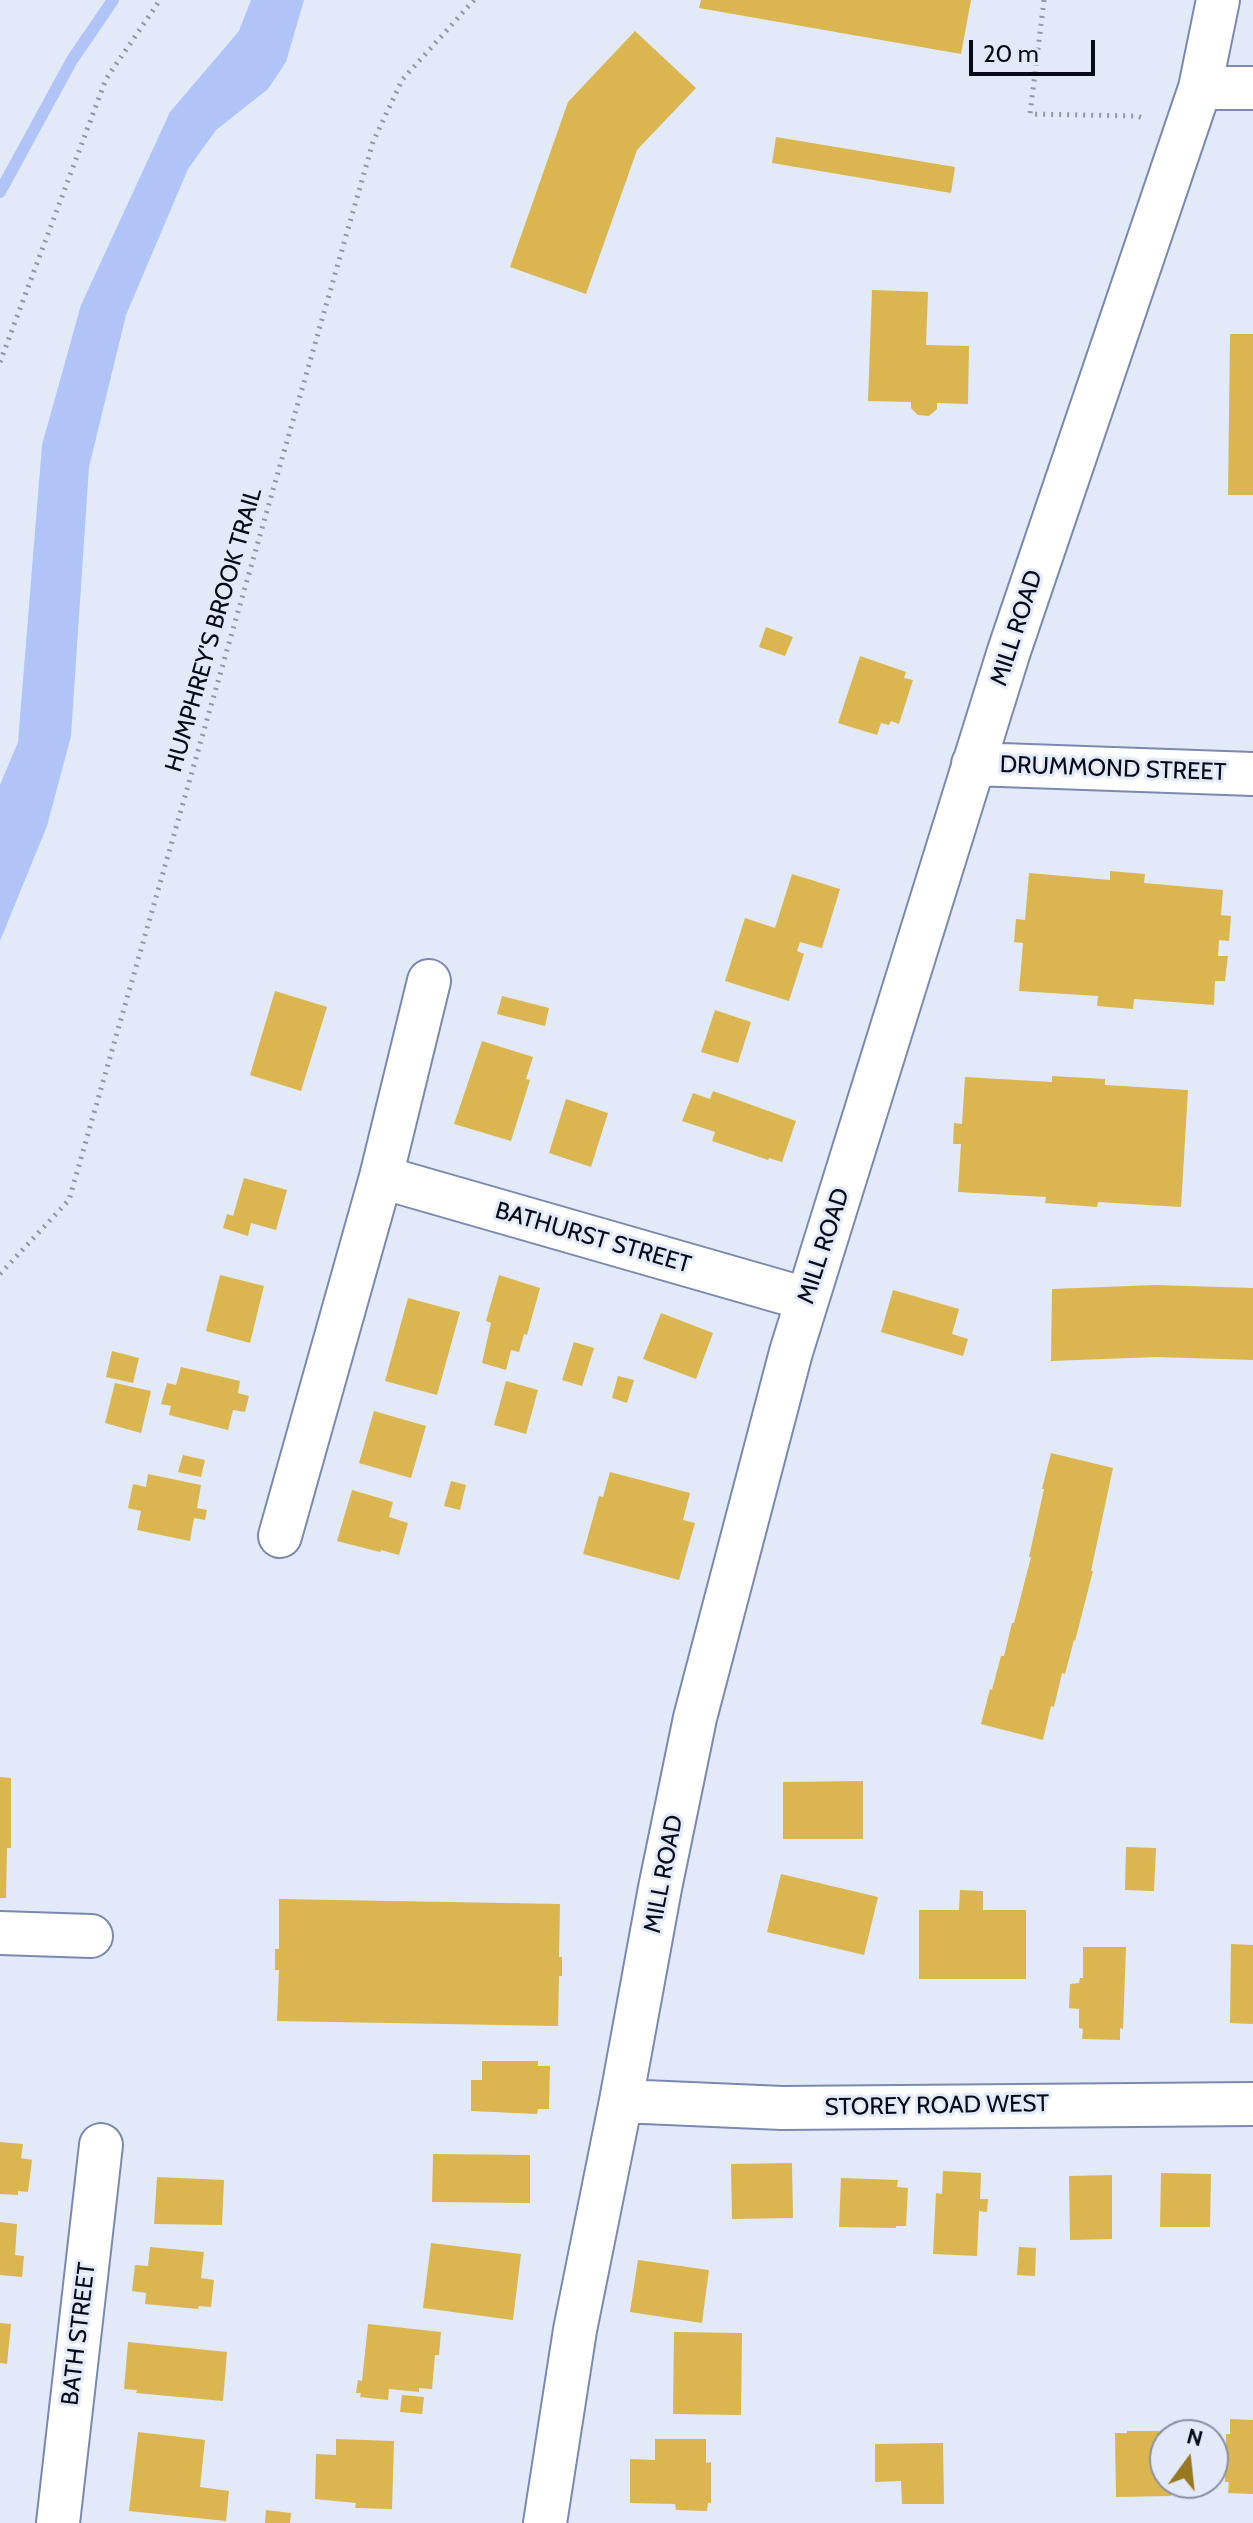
<!DOCTYPE html>
<html>
<head>
<meta charset="utf-8">
<style>
	body { margin:0 }
	#map { position:relative; width:1253px; height:2523px; overflow:hidden; background:#e2e9f9; font-family:Cabin,sans-serif }
	canvas { display:block }
	.north { position:absolute; left:1149px; top:2419px; width:80px; height:80px; box-sizing:border-box; background:#e2e9f9; border:2px solid #8a909f; border-radius:50%; rotate:15deg; font-size:22px; font-weight:700; line-height:32px; text-align:center; color:#070b18 }
	.north::after { content:''; display:block; margin:auto; width:28px; height:36px; background:#987922; clip-path:polygon(50% 0,100% 100%,50% 72%,0 100%) }
	.scale { position:absolute; left:969px; top:40px; width:126px; height:36px; box-sizing:border-box; border:4px solid #070b18; border-top:0; padding-left:10px; font-size:24px; line-height:28px; white-space:nowrap; color:#070b18; -webkit-text-stroke:6px #e2e9f9; paint-order:stroke }
</style>
</head>
<body>
<div id="map">
<canvas width="1253" height="2523"></canvas>
<div class="north">N</div>
<div class="scale">20 m</div>
</div>
<script>
const ctx = document.querySelector('canvas').getContext('2d');
ctx.lineJoin = 'round';
function paint(path, color) { ctx.fillStyle = color; ctx.fill(path, 'evenodd'); }
function stroke(path, color, width, dash) { ctx.strokeStyle = color; ctx.lineWidth = width; ctx.lineCap = dash ? 'butt' : 'round'; ctx.setLineDash(dash || []); ctx.stroke(path); }
function drawText(font, color, halo, rows, align = 'center') {
  ctx.font = font + ' Cabin,sans-serif'; ctx.lineWidth = 6; ctx.setLineDash([]); ctx.textBaseline = 'middle'; ctx.strokeStyle = halo; ctx.fillStyle = color; for (const [text, x, y, turn = 0] of rows) {
    ctx.save(); ctx.translate(x, y); ctx.rotate((+turn || 0) * Math.PI / 180); ctx.textAlign = isNaN(turn) ? turn : align; if (halo) ctx.strokeText(text, 0, 0); ctx.fillText(text, 0, 0); ctx.restore();
  }
}
const water = new Path2D(`
	M251,0H304L286,62L268,89L216,130L188,169L126,315L89,467L71,736L47,826L0,941V785L18,742L42,445L81,305L170,112L239,31Z`);
const stream = new Path2D(`
	M0,192L72,60L113,0`);
const building = new Path2D(`
	M701,0H971L961,54L699,8Z
	M635,31L696,88L637,150L586,294L510,267L568,102Z
	M776,137L955,167L951,193L772,163Z
	M872,290L928,292L926,345L969,346L968,404L937,403V409L929,416L918,415L911,408V402L868,401Z
	M1230,334H1253V495H1228Z
	M766,627L793,637L785,656L759,647Z
	M860,656L906,672L904,678L913,680L899,724L891,721L889,725L881,723L877,735L838,723Z
	M1110,871L1145,874L1144,883L1223,890L1221,915L1231,916L1229,941L1219,940L1218,956H1228L1225,981H1215L1214,1005L1134,999L1133,1009L1097,1006L1098,996L1019,991L1023,943L1014,942L1016,919L1025,920L1029,873L1110,880Z
	M792,874L840,889L822,948L800,942L797,951L804,954L789,1001L725,981L745,918L775,928Z
	M275,991L327,1007L301,1091L250,1075Z
	M502,996L549,1008L545,1026L497,1014Z
	M715,1010L751,1022L738,1063L701,1052Z
	M482,1041L533,1057L526,1079L530,1080L511,1141L454,1124Z
	M1052,1076L1105,1079V1085L1188,1090L1181,1207L1098,1202L1097,1207L1045,1203L1046,1197L958,1192L961,1144H953L954,1123L962,1124L965,1077L1052,1082Z
	M713,1091L796,1121L782,1162L769,1158L768,1160L712,1141L715,1132L682,1121L693,1093L710,1099Z
	M566,1099L608,1113L591,1167L549,1153Z
	M244,1178L287,1190L276,1230L251,1223L248,1236L223,1228L227,1214L233,1216Z
	M220,1275L264,1286L250,1343L206,1331Z
	M499,1275L540,1288L527,1335L524,1334L519,1352L511,1350L506,1370L482,1363L491,1323L486,1321Z
	M1155,1285L1253,1288V1360L1156,1357L1051,1361L1052,1289Z
	M893,1290L959,1309L952,1334L968,1339L963,1356L881,1332Z
	M408,1298L460,1312L437,1395L385,1381Z
	M661,1313L713,1333L696,1379L643,1359Z
	M574,1342L594,1348L582,1386L562,1380Z
	M112,1351L139,1358L133,1383L106,1377Z
	M181,1367L240,1381L238,1393L249,1396L245,1412L233,1410L228,1430L169,1415L171,1406L161,1404L167,1383L176,1385Z
	M618,1376L634,1380L627,1403L612,1398Z
	M506,1381L538,1390L526,1434L494,1425Z
	M115,1383L151,1391L141,1433L105,1423Z
	M374,1411L426,1426L411,1478L359,1463Z
	M1051,1453L1113,1468L1091,1571H1093L1075,1641L1074,1640L1065,1674L1062,1673L1054,1707L1051,1706L1043,1740L981,1724L990,1689L992,1690L1001,1656H1004L1012,1623H1014L1031,1557H1029L1044,1489H1042Z
	M183,1455L205,1460L201,1477L178,1472Z
	M610,1472L690,1493L683,1520L695,1523L679,1580L583,1554L599,1496L603,1497Z
	M148,1474L201,1485L197,1508L207,1510L205,1520L194,1518L190,1541L137,1530L141,1511L128,1508L133,1484L146,1487Z
	M451,1481L466,1485L460,1510L444,1506Z
	M352,1490L393,1502L389,1517L408,1523L399,1555L381,1550L380,1552L337,1541Z
	M0,1777L11,1778V1848H7L6,1898H0Z
	M863,1781V1839H783V1782Z
	M1126,1847L1156,1848L1154,1891L1125,1890Z
	M781,1874L878,1897L864,1955L767,1932Z
	M960,1890L983,1891V1910H1026V1979H919V1910H959Z
	M279,1899L560,1904L559,1957H562V1976H559L558,2026L277,2021L279,1970H275V1949H279Z
	M1231,1944L1253,1945V2024L1230,2023Z
	M1083,1947H1126L1123,2029L1120,2028V2040L1082,2039L1083,2029L1079,2028V2009L1069,2008L1070,1984L1079,1983L1080,1978H1083Z
	M482,2061H538V2066H550L549,2109H538L537,2114L471,2111V2080H482Z
	M0,2142L23,2144L21,2158L32,2160L28,2192L18,2191V2195L0,2194Z
	M433,2154L530,2155V2203L432,2202Z
	M792,2163L793,2218L732,2219L731,2164Z
	M943,2171L981,2173L980,2199H988L987,2212L979,2211L977,2256L933,2254L936,2193L942,2194Z
	M1161,2173L1211,2174L1210,2227H1160Z
	M1112,2175V2239L1070,2240L1069,2176Z
	M157,2177L224,2180L222,2225L154,2224Z
	M841,2178L898,2180L897,2187L908,2188L906,2226H896V2228L839,2227Z
	M0,2222L17,2224L15,2255L24,2256L22,2277L0,2275Z
	M431,2243L521,2254L513,2320L423,2308Z
	M150,2247L204,2252L201,2278L214,2280L211,2307L199,2306L198,2309L145,2304L146,2293L132,2291L135,2265L148,2266Z
	M1019,2247L1036,2248L1035,2276L1017,2275Z
	M638,2260L709,2270L702,2323L630,2312Z
	M0,2323L11,2324L7,2364L0,2363Z
	M368,2324L441,2332L439,2355H435L432,2389L419,2388V2392L389,2389L388,2400L360,2397L361,2393H356L358,2380L362,2381Z
	M674,2332L742,2333L741,2415L673,2414Z
	M128,2342L227,2352L223,2401L136,2393L137,2390L124,2389Z
	M402,2395L424,2397L422,2414L400,2412Z
	M1230,2419L1253,2420V2494L1228,2493L1229,2482H1225L1226,2434H1230Z
	M1127,2431H1175V2435H1165V2483H1171V2496L1116,2497L1115,2433H1127Z
	M138,2432L205,2440L200,2487L229,2491L226,2521L129,2511Z
	M336,2439L394,2441L392,2509L355,2508L356,2503L315,2499L316,2454L336,2455Z
	M655,2439H706V2463L711,2462V2503H708L707,2511L676,2510L675,2504L630,2503V2459L655,2460Z
	M943,2443L944,2504H902L901,2481L875,2482V2444Z
	M266,2510L291,2513L290,2523H265Z`);
const path = new Path2D(`
	M1044,0L1030,114L1137,116L1145,119
	M0,362L106,79L160,0
	M0,1274L69,1200L373,142L402,80L474,0`);
const minor = new Path2D(`
	M1200,88H1253
	M973,764L1253,774
	M381,1177L806,1299
	M280,1536L381,1177L429,981
	M0,1933L91,1936
	M621,2101L782,2108L1253,2104
	M58,2523L101,2145
	M545,2523L575,2330L621,2101L660,1888L695,1718L791,1352L1009,651L1200,88L1218,0`);
const streetNames = [
	["MILL ROAD",1017,628,-72],
	["HUMPHREY'S BROOK TRAIL",214,630,-74],
	["DRUMMOND STREET",1113,769,2],
	["BATHURST STREET",593,1238,16],
	["MILL ROAD",824,1246,-72],
	["MILL ROAD",664,1874,-79],
	["STOREY ROAD WEST",937,2106,-1],
	["BATH STREET",79,2334,-83]
];
paint(water, '#b0c4f7');
stroke(stream, '#b0c4f7', 12);
paint(building, '#dbb54f');
stroke(minor, '#7a89ad', 46);
stroke(path, '#9197a6', 5, [2, 6]);
stroke(minor, '#fff', 42);
drawText('24px', '#070b18', '#e2e9f9', streetNames);
</script>
</body>
</html>
